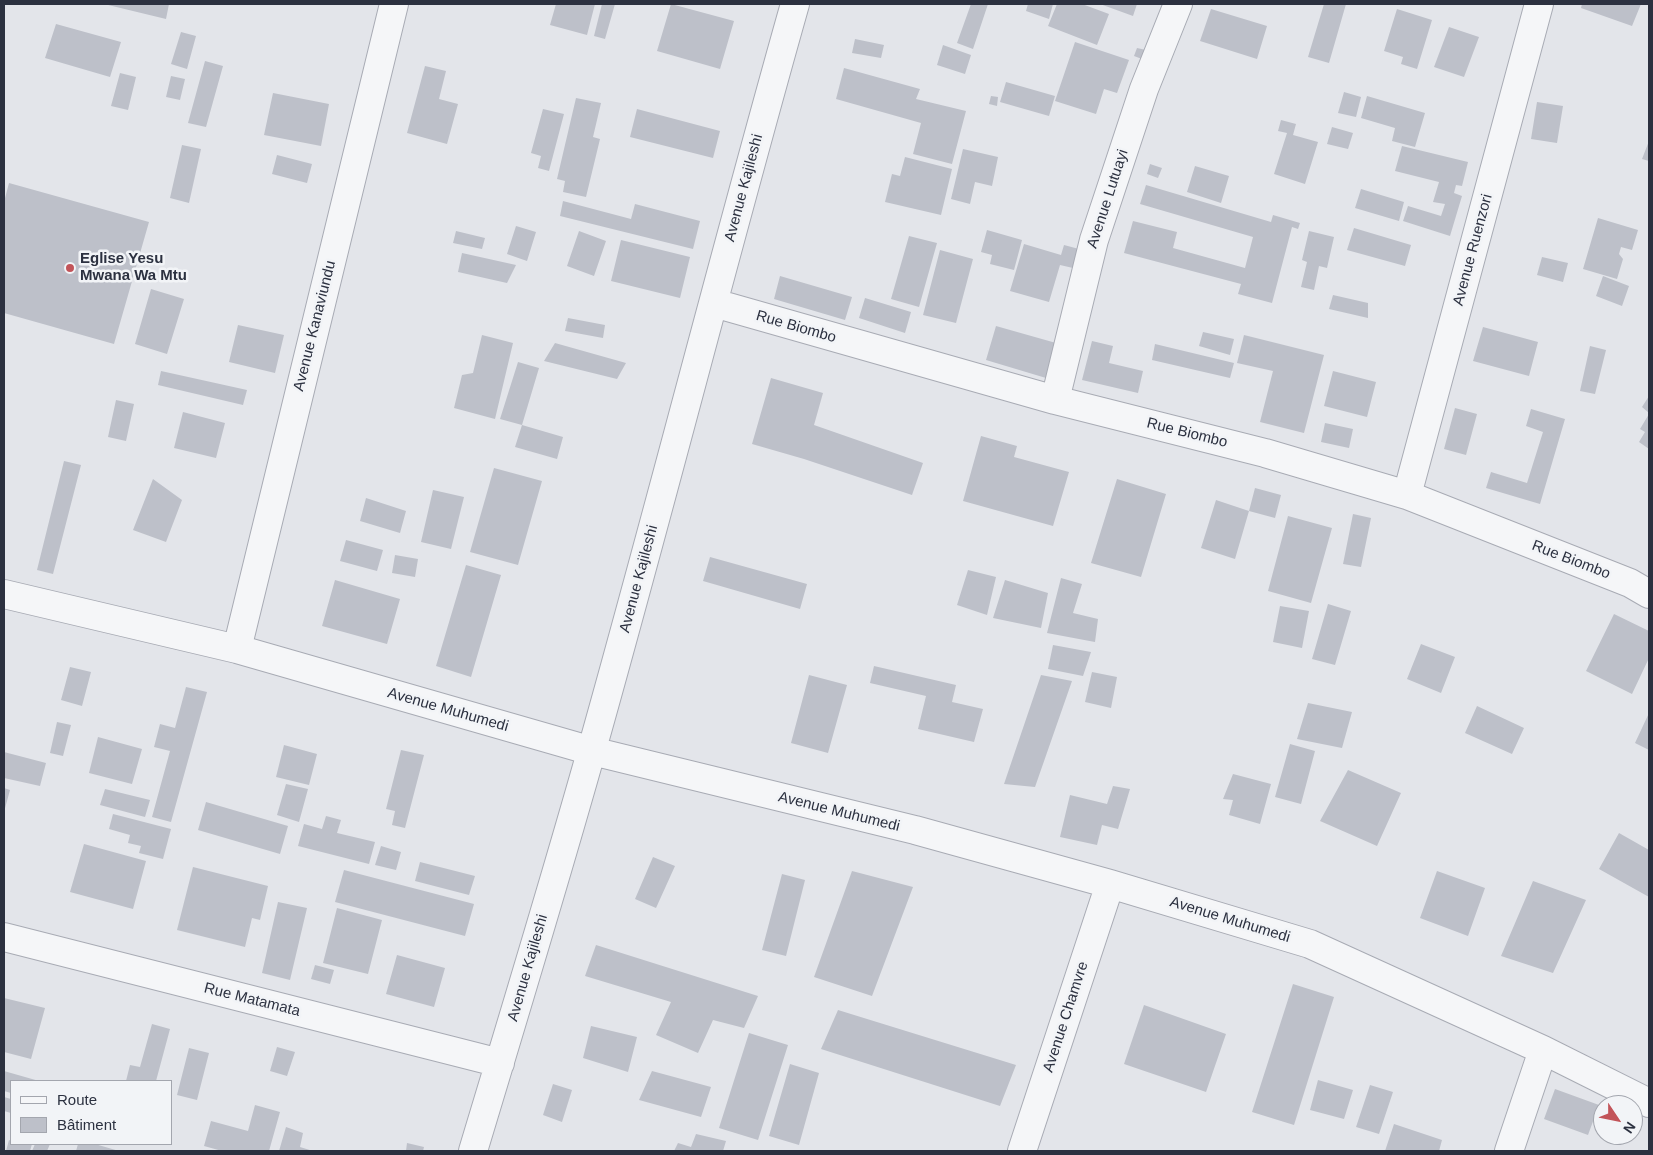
<!DOCTYPE html>
<html>
<head>
<meta charset="utf-8">
<style>
	body { margin:0 }
	#map { position:relative; width:1653px; height:1155px; overflow:hidden; background:#e3e5ea; font-family:Helvetica,sans-serif }
	canvas { display:block }
	.frame { position:absolute; inset:0; border:5px solid #2c3140; pointer-events:none }
	.legend { position:absolute; left:10px; top:1080px; width:162px; height:65px; box-sizing:border-box; background:#f2f4f7; border:1px solid #a3a6ae; margin:0; padding:6px 9px; list-style:none; font-size:15px; color:#2c3140 }
	.legend li { display:flex; align-items:center; gap:10px; height:25px }
	.legend b { width:25px; border:1px solid #a3a6ae }
	.north { position:absolute; left:1593px; top:1095px; width:50px; height:50px; box-sizing:border-box; background:#f2f4f7; border:1px solid #a3a6ae; border-radius:50%; rotate:124deg; font-size:14px; font-weight:700; line-height:20px; text-align:center; color:#2c3140 }
	.north::after { content:''; display:block; margin:auto; width:18px; height:22px; background:#c25459; clip-path:polygon(50% 0,100% 100%,50% 72%,0 100%) }
</style>
</head>
<body>
<div id="map">
<canvas width="1653" height="1155"></canvas>
<div class="frame"></div>
<ul class="legend">
<li><b style="height:6px;background:#f5f6f8"></b>Route</li>
<li><b style="height:14px;background:#bdc0c9"></b>Bâtiment</li>
</ul>
<div class="north">N</div>
</div>
<script>
const ctx = document.querySelector('canvas').getContext('2d');
ctx.lineJoin = 'round';
function paint(path, color) { ctx.fillStyle = color; ctx.fill(path, 'evenodd'); }
function stroke(path, color, width, dash) { ctx.strokeStyle = color; ctx.lineWidth = width; ctx.lineCap = dash ? 'butt' : 'round'; ctx.setLineDash(dash || []); ctx.stroke(path); }
function drawText(font, color, halo, rows, align = 'center') {
  ctx.font = font + ' Helvetica,sans-serif'; ctx.lineWidth = 5; ctx.setLineDash([]); ctx.textBaseline = 'middle'; ctx.strokeStyle = halo; ctx.fillStyle = color; for (const [text, x, y, turn = 0] of rows) {
    ctx.save(); ctx.translate(x, y); ctx.rotate((+turn || 0) * Math.PI / 180); ctx.textAlign = isNaN(turn) ? turn : align; if (halo) ctx.strokeText(text, 0, 0); ctx.fillText(text, 0, 0); ctx.restore();
  }
}
const building = new Path2D(`
	M104,4H169L166,19Z
	M556,4H595L587,35L550,25Z
	M602,4H615L605,39L594,36Z
	M671,4L734,21L720,69L657,51Z
	M971,4H988L973,49L957,43Z
	M1028,4H1053L1049,19L1026,11Z
	M1057,4H1082L1109,14L1097,45L1048,26Z
	M1100,4H1137L1133,16Z
	M1324,4H1346L1329,63L1308,57Z
	M1582,4H1641L1632,26L1581,8Z
	M1211,9L1267,26L1257,59L1200,41Z
	M1397,9L1432,20L1417,69L1401,64L1403,57L1384,51Z
	M56,24L121,42L110,77L45,58Z
	M1449,27L1479,37L1464,77L1434,67Z
	M181,32L196,36L187,69L171,64Z
	M855,39L884,45L881,58L852,53Z
	M1075,42L1129,60L1117,93L1104,89L1096,114L1055,101Z
	M943,45L971,55L965,74L937,65Z
	M1137,48L1146,50L1142,59L1134,56Z
	M205,61L223,66L206,127L188,123Z
	M425,66L446,71L439,99L458,104L447,144L407,133Z
	M844,68L920,89L916,99L966,111L952,164L913,154L921,123L836,99Z
	M120,73L136,77L128,110L111,106Z
	M171,76L185,79L180,100L166,97Z
	M1006,82L1055,96L1049,116L1000,102Z
	M1344,92L1361,97L1356,117L1338,113Z
	M273,93L329,104L321,146L264,135Z
	M991,96L998,97L997,106L989,104Z
	M1367,96L1425,113L1415,147L1392,141L1395,128L1361,118Z
	M576,98L601,103L593,137L600,139L586,197L563,192L565,181L557,179Z
	M1537,102L1563,106L1557,143L1531,139Z
	M543,109L564,114L549,171L538,168L541,156L531,153Z
	M637,109L720,131L713,158L630,137Z
	M1281,120L1296,124L1293,135L1318,142L1305,184L1274,174L1287,133L1278,131Z
	M1332,127L1353,133L1348,149L1327,144Z
	M1649,141V161L1642,159Z
	M182,145L201,149L189,203L170,198Z
	M1402,146L1468,162L1462,186L1456,185L1454,193L1462,196L1450,236L1403,221L1408,206L1441,216L1445,204L1433,202L1439,182L1395,171Z
	M963,149L998,157L992,186L975,182L970,204L951,199Z
	M277,155L312,164L307,183L272,174Z
	M905,157L952,169L941,215L885,202L892,174L900,176Z
	M1150,164L1162,168L1158,178L1147,174Z
	M1195,166L1229,176L1221,203L1187,192Z
	M9,183L149,222L114,344L4,313V202Z
	M1146,185L1271,222L1273,215L1300,223L1298,229L1292,227L1272,303L1238,294L1241,284L1124,253L1133,221L1177,232L1173,248L1245,268L1253,237L1140,204Z
	M1361,189L1404,202L1399,221L1355,208Z
	M563,201L631,219L635,204L700,221L693,249L560,216Z
	M1598,218L1638,230L1632,250L1621,247L1619,254L1623,259L1617,279L1583,269Z
	M516,226L536,232L527,261L507,254Z
	M1354,228L1411,245L1405,266L1347,250Z
	M987,230L1022,240L1014,270L990,264L992,255L981,252Z
	M456,231L485,238L482,249L453,243Z
	M579,231L606,241L594,276L567,266Z
	M1309,231L1334,237L1327,268L1319,266L1314,290L1301,287L1307,262L1302,260Z
	M909,236L937,243L919,307L891,299Z
	M621,240L690,257L680,298L611,281Z
	M1024,244L1061,255L1064,245L1079,249L1073,268L1060,265L1049,302L1010,291Z
	M940,250L973,259L956,323L923,315Z
	M462,253L516,265L507,283L458,272Z
	M1542,257L1568,263L1563,282L1537,275Z
	M780,276L852,297L845,320L774,299Z
	M1603,276L1629,286L1622,306L1596,296Z
	M151,289L184,299L167,354L135,344Z
	M1333,295L1368,303V318L1329,309Z
	M865,298L911,312L905,333L859,318Z
	M568,318L605,325L603,338L565,331Z
	M238,325L284,335L275,373L229,362Z
	M996,326L1056,343L1046,378L986,360Z
	M1483,327L1538,342L1529,376L1473,361Z
	M1203,332L1234,339L1230,355L1199,346Z
	M482,335L513,343L495,419L454,408L462,375L473,373Z
	M1244,335L1324,355L1304,433L1260,422L1273,371L1237,363Z
	M1092,341L1113,346L1109,363L1143,371L1138,393L1082,380Z
	M555,343L626,363L617,379L544,361Z
	M1155,344L1234,363L1230,378L1152,360Z
	M1590,346L1606,350L1595,394L1580,391Z
	M518,362L539,368L522,425L500,419Z
	M161,371L247,390L243,405L158,385Z
	M1333,371L1376,382L1367,417L1324,406Z
	M771,378L823,393L814,425L923,463L912,495L804,459L752,444Z
	M1649,396V413L1642,407Z
	M116,400L134,404L126,441L108,437Z
	M1455,408L1477,414L1466,455L1444,449Z
	M1531,409L1565,419L1540,504L1486,488L1491,472L1527,483L1543,432L1526,426Z
	M183,412L225,423L216,458L174,448Z
	M1649,414V449L1639,442L1645,432L1640,429Z
	M1325,423L1353,429L1349,448L1321,442Z
	M522,425L563,437L557,459L515,447Z
	M981,436L1017,446L1014,457L1069,472L1053,526L963,501Z
	M64,461L81,465L53,574L37,570Z
	M494,468L542,481L518,565L470,552Z
	M153,479L182,500L166,542L133,530Z
	M1117,479L1166,494L1141,577L1091,563Z
	M1255,488L1281,495L1275,518L1249,511L1235,559L1201,548L1216,500L1249,511Z
	M433,490L464,497L451,549L421,542Z
	M366,498L406,511L400,533L360,521Z
	M1353,514L1371,518L1361,567L1343,564Z
	M1288,516L1332,528L1311,603L1268,591Z
	M346,540L383,550L377,571L340,561Z
	M395,555L418,559L415,577L392,573Z
	M710,557L807,584L800,609L703,581Z
	M466,565L501,575L471,677L436,666Z
	M968,570L996,577L987,615L957,605Z
	M1061,578L1082,584L1073,613L1098,619L1095,642L1047,633Z
	M335,580L400,599L387,644L322,626Z
	M1005,580L1048,593L1041,628L993,618Z
	M1328,604L1351,611L1335,665L1312,659Z
	M1280,606L1309,611L1302,648L1273,642Z
	M1614,614L1649,631V658L1632,694L1586,671Z
	M1421,644L1455,657L1441,693L1407,679Z
	M1053,645L1091,652L1083,676L1048,669Z
	M874,666L956,685L952,702L983,709L974,742L918,729L926,696L870,683Z
	M70,667L91,672L82,706L61,700Z
	M1092,672L1117,677L1111,708L1085,702Z
	M809,675L847,685L828,753L791,743Z
	M1041,675L1072,681L1035,787L1004,784Z
	M186,687L207,692L171,822L152,817L170,751L154,747L160,724L175,728Z
	M1308,703L1352,712L1342,748L1297,739Z
	M1477,706L1524,728L1512,754L1465,733Z
	M1649,713V750L1635,743Z
	M57,722L71,725L63,756L50,753Z
	M98,737L142,749L132,784L89,773Z
	M1290,744L1315,751L1301,804L1275,797Z
	M284,745L317,754L309,785L276,777Z
	M401,750L424,755L405,828L392,825L395,811L386,809Z
	M4,752L46,763L40,786L4,778Z
	M1348,770L1401,793L1377,846L1320,821Z
	M1233,774L1271,784L1260,824L1229,815L1233,800L1223,799Z
	M286,784L308,789L299,822L277,815Z
	M1113,786L1130,789L1118,829L1102,825L1097,845L1060,837L1070,795L1107,804Z
	M4,788L10,790L4,812Z
	M105,789L150,800L145,817L100,805Z
	M206,802L288,826L280,854L198,830Z
	M113,814L171,829L163,859L139,853L141,846L128,843L130,835L109,829Z
	M326,816L341,820L337,833L375,842L369,864L298,846L304,824L322,829Z
	M1619,833L1649,850V897L1599,869Z
	M84,844L146,861L133,909L70,892Z
	M381,846L401,852L396,870L375,865Z
	M653,857L675,866L656,908L635,899Z
	M420,862L475,876L469,895L415,881Z
	M193,867L268,886L260,920L252,918L245,947L177,930Z
	M344,870L474,904L465,936L335,902Z
	M852,871L913,887L872,996L814,977Z
	M1437,871L1485,888L1468,936L1420,918Z
	M782,874L805,880L786,956L762,950Z
	M1533,881L1586,900L1553,973L1501,956Z
	M278,902L307,908L290,980L262,973Z
	M337,908L382,920L368,974L323,963Z
	M596,945L758,996L744,1028L713,1020L698,1053L656,1035L671,1002L585,976Z
	M397,955L445,968L434,1007L386,994Z
	M315,965L334,970L330,984L311,979Z
	M1293,984L1334,997L1294,1125L1252,1112Z
	M4,998L45,1008L31,1059L4,1052Z
	M1144,1005L1226,1034L1206,1092L1124,1064Z
	M838,1010L1016,1065L1000,1106L821,1049Z
	M152,1024L170,1029L156,1081H126L130,1065L140,1067Z
	M591,1026L637,1037L628,1072L583,1058Z
	M749,1033L788,1045L758,1140L719,1128Z
	M277,1047L295,1052L287,1076L270,1071Z
	M189,1048L209,1053L197,1100L177,1095Z
	M790,1064L819,1073L799,1145L769,1136Z
	M4,1071L39,1081H11V1093L4,1091Z
	M652,1071L711,1087L701,1117L639,1100Z
	M1318,1080L1353,1090L1344,1119L1310,1110Z
	M553,1084L572,1090L562,1122L543,1115Z
	M1370,1085L1393,1092L1379,1134L1356,1127Z
	M1555,1089L1599,1105L1588,1135L1544,1119Z
	M4,1097L11,1099V1113L4,1111Z
	M255,1105L280,1112L269,1151H222L204,1146L211,1121L248,1131Z
	M1394,1124L1442,1140L1439,1151H1385Z
	M286,1127L303,1133L300,1147L313,1151H279Z
	M696,1134L726,1141L723,1151H674L678,1143L691,1147Z
	M9,1140L11,1141V1144H32L30,1151H6Z
	M407,1143L424,1147L423,1151H406Z
	M35,1144H50L47,1151H32Z
	M78,1144H95L119,1151H76Z`);
const minor = new Path2D(`
	M714,303L1055,400L1265,453L1407,495L1630,583L1649,594
	M1055,400L1094,240L1144,89L1178,4
	M1407,495L1539,4
	M4,594L237,649L592,751L915,830L1110,884L1310,944L1543,1050L1649,1103
	M237,649L394,4
	M4,937L500,1063
	M473,1151C513,1018 554,884 592,749C662,501 725,251 795,4
	M1022,1151L1110,884
	M1509,1151L1543,1050`);
const markers = [
	[70,268,5,"#c25459"]
];
const streetNames = [
	["Avenue Kajileshi",744,188,-75],
	["Avenue Lutuayi",1108,199,-72],
	["Avenue Ruenzori",1473,250,-75],
	["Avenue Kanaviundu",315,326,-76],
	["Rue Biombo",796,327,16],
	["Rue Biombo",1187,433,14],
	["Rue Biombo",1571,560,21],
	["Avenue Kajileshi",639,579,-75],
	["Avenue Muhumedi",448,710,16],
	["Avenue Muhumedi",839,812,14],
	["Avenue Muhumedi",1230,920,17],
	["Avenue Kajileshi",528,968,-74],
	["Rue Matamata",252,1000,14],
	["Avenue Chamvre",1066,1017,-72]
];
const poiNames = [
	["Eglise Yesu",80,259],
	["Mwana Wa Mtu",80,276]
];
paint(building, '#bdc0c9');
stroke(minor, '#a8abb4', 30);
stroke(minor, '#f5f6f8', 28);
for (const [x, y, r, color] of markers) { const dot = new Path2D(); dot.arc(x, y, r, 0, 2 * Math.PI); ctx.fillStyle = color; ctx.fill(dot); stroke(dot, '#f2f4f7', 2); }
drawText('15px', '#2c3140', '#f2f4f7', streetNames);
drawText('bold 15px', '#2c3140', '#f2f4f7', poiNames, 'left');
</script>
</body>
</html>
